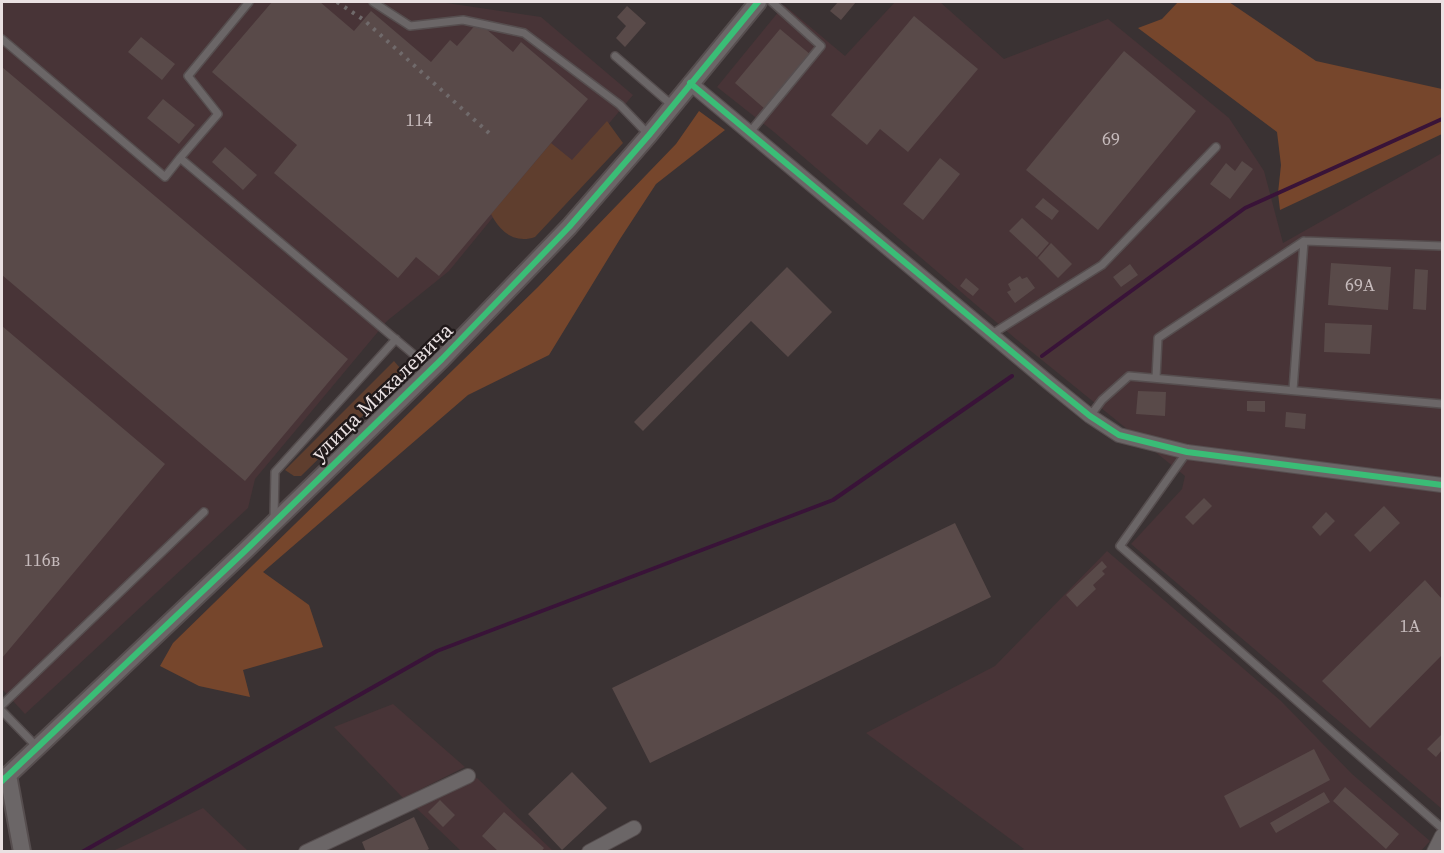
<!DOCTYPE html>
<html>
<head>
<meta charset="utf-8">
<style>
	body { margin:0 }
	#map { position:relative; width:1444px; height:853px; overflow:hidden; background:#3a3233; font-family:"Source Serif 4",serif }
	canvas { display:block }
	.frame { position:absolute; inset:0; border:3px solid #eae1e2; pointer-events:none }
</style>
</head>
<body>
<div id="map">
<canvas width="1444" height="853"></canvas>
<div class="frame"></div>
</div>
<script>
const ctx = document.querySelector('canvas').getContext('2d');
ctx.lineJoin = 'round';
function paint(path, color) { ctx.fillStyle = color; ctx.fill(path, 'evenodd'); }
function stroke(path, color, width, dash) { ctx.strokeStyle = color; ctx.lineWidth = width; ctx.lineCap = dash ? 'butt' : 'round'; ctx.setLineDash(dash || []); ctx.stroke(path); }
function drawText(font, color, halo, rows, align = 'center') {
  ctx.font = font + ' "Source Serif 4",serif'; ctx.lineWidth = 5; ctx.setLineDash([]); ctx.textBaseline = 'middle'; ctx.strokeStyle = halo; ctx.fillStyle = color; for (const [text, x, y, turn = 0] of rows) {
    ctx.save(); ctx.translate(x, y); ctx.rotate((+turn || 0) * Math.PI / 180); ctx.textAlign = isNaN(turn) ? turn : align; if (halo) ctx.strokeText(text, 0, 0); ctx.fillText(text, 0, 0); ctx.restore();
  }
}
const built = new Path2D(`
	M2,2H440L541,17L633,95L574,165L499,210L449,271L387,321L255,479L248,508L25,714L2,689Z
	M895,2H940L1004,59L1108,19L1229,118L1264,171L1283,243L1442,153V809L1131,544L1182,489L1185,476L1016,339L774,132L717,87L784,5L845,56Z
	M1107,551L1281,701L1352,774L1430,841L1420,852L1019,851L1024,849L866,733L995,666Z
	M393,704L465,767L403,798L334,727Z
	M477,778L553,851H461L414,806Z
	M203,808L248,851H113Z`);
const green = new Path2D(`
	M607,121L623,143L535,237C515,244 500,232 491,214L551,143L572,160Z
	M394,361L400,368L401,378L301,476H294L285,470Z`);
const forest = new Path2D(`
	M1178,2H1229L1316,61L1442,89V134L1280,210L1278,193L1281,165L1277,132L1138,28L1162,19Z
	M699,111L725,130L656,184L620,239L549,355L468,395L263,572L309,605L323,647L243,670L250,697L199,686L160,666L173,643L538,287L676,144Z`);
const stream = new Path2D(`
	M1042,356L1245,208L1442,119
	M82,852L437,651L833,500L1012,376`);
const building = new Path2D(`
	M272,2H320L354,31L371,11L431,62L450,40L457,46L478,22L513,52L521,42L588,99L439,276L416,257L398,278L274,173L297,145L212,72Z
	M838,2H856L841,20L830,11Z
	M627,6L646,23L625,47L616,38L626,26L617,17Z
	M914,16L978,69L908,152L880,129L867,145L831,115Z
	M780,29L811,55L765,109L735,83Z
	M141,37L175,64L162,80L128,52Z
	M1124,51L1196,111L1098,230L1026,170Z
	M2,67L348,359L245,481L2,275Z
	M163,99L195,125L179,144L147,118Z
	M225,147L257,175L243,190L212,162Z
	M940,158L960,174L923,220L903,204Z
	M1242,161L1253,169L1230,199L1210,184L1226,163L1235,171Z
	M1043,198L1059,211L1052,220L1035,207Z
	M1022,218L1049,243L1037,257L1009,231Z
	M1051,243L1072,264L1058,278L1038,258Z
	M1331,263L1391,267L1388,310L1328,305Z
	M1130,264L1138,275L1121,287L1113,277Z
	M787,267L832,312L788,357L751,321L643,431L634,422Z
	M1415,269L1428,270L1426,310L1413,309Z
	M1020,276L1022,279L1027,277L1035,288L1015,303L1007,292L1011,290L1008,284Z
	M966,278L979,289L973,296L960,286Z
	M1325,323L1372,325L1370,354L1324,352Z
	M2,326L165,464L2,658Z
	M1138,391L1166,392L1165,416L1136,414Z
	M1247,401H1265V412L1247,411Z
	M1286,412L1306,414L1305,429L1285,427Z
	M1204,498L1212,506L1193,525L1185,517Z
	M1384,506L1400,523L1370,552L1354,535Z
	M1326,512L1335,521L1320,536L1312,527Z
	M955,523L991,597L650,763L612,688Z
	M1102,561L1107,567L1102,571L1105,574L1093,585L1096,589L1077,607L1066,595Z
	M1425,580L1442,599V655L1370,728L1322,681Z
	M1442,734V750L1436,757L1427,749Z
	M1314,749L1330,780L1240,828L1224,796Z
	M572,772L607,808L562,850L528,814Z
	M1345,787L1399,834L1386,849L1333,801Z
	M1324,792L1330,802L1276,833L1270,823Z
	M440,800L455,815L443,827L428,812Z
	M504,812L544,848L541,852H499L482,836Z
	M414,817L429,849L424,852H366L362,842Z`);
const service = new Path2D(`
	M373,2L410,26L463,20L524,33L620,105L649,135
	M2,39L165,177L180,158L431,369
	M615,56L673,106
	M750,132L821,46L772,2
	M180,158L218,114L188,76L249,2
	M992,334L1102,265L1216,147
	M1156,378L1158,338L1304,241L1442,246
	M1293,390L1304,241
	M1090,416L1102,400L1129,376L1442,404
	M1187,452L1120,546L1442,828
	M274,518L275,472L396,339
	M2,705L204,512
	M2,711L37,747`);
const minor = new Path2D(`
	M690,83L1048,382L1090,416L1119,435L1187,452L1442,485
	M306,852L468,776
	M589,852L634,828
	M1434,852L1442,836`);
const tertiary = new Path2D(`
	M8,775L22,852
	M2,781L247,549L442,359L569,227L649,135L758,2`);
const rail = new Path2D(`
	M337,2L364,20L490,134`);
const cycleway = new Path2D(`
	M690,83L1048,382L1090,416L1119,435L1187,452L1442,485
	M2,781L247,549L442,359L569,227L649,135L758,2`);
const numberNames = [
	["114",419,121],
	["69",1111,140],
	["69А",1360,286],
	["116в",42,561],
	["1А",1410,627]
];
const streetNames = [
	["улица Михалевича",383,393,-44]
];
paint(built, '#483437');
paint(green, '#5f3e2e');
paint(forest, '#76462c');
stroke(stream, '#391338', 4);
paint(building, '#594a49');
stroke(service, '#564e4f', 10);
stroke(minor, '#564e4f', 16);
stroke(tertiary, '#564e4f', 20);
stroke(service, '#6b6667', 7);
stroke(minor, '#6b6667', 14);
stroke(tertiary, '#6b6667', 16);
stroke(rail, '#706a6b', 4, [3, 6]);
stroke(cycleway, '#3abd76', 6);
drawText('18px', '#c6bbbc', null, numberNames);
drawText('21px', '#eae1e2', '#20191a', streetNames);
</script>
</body>
</html>
